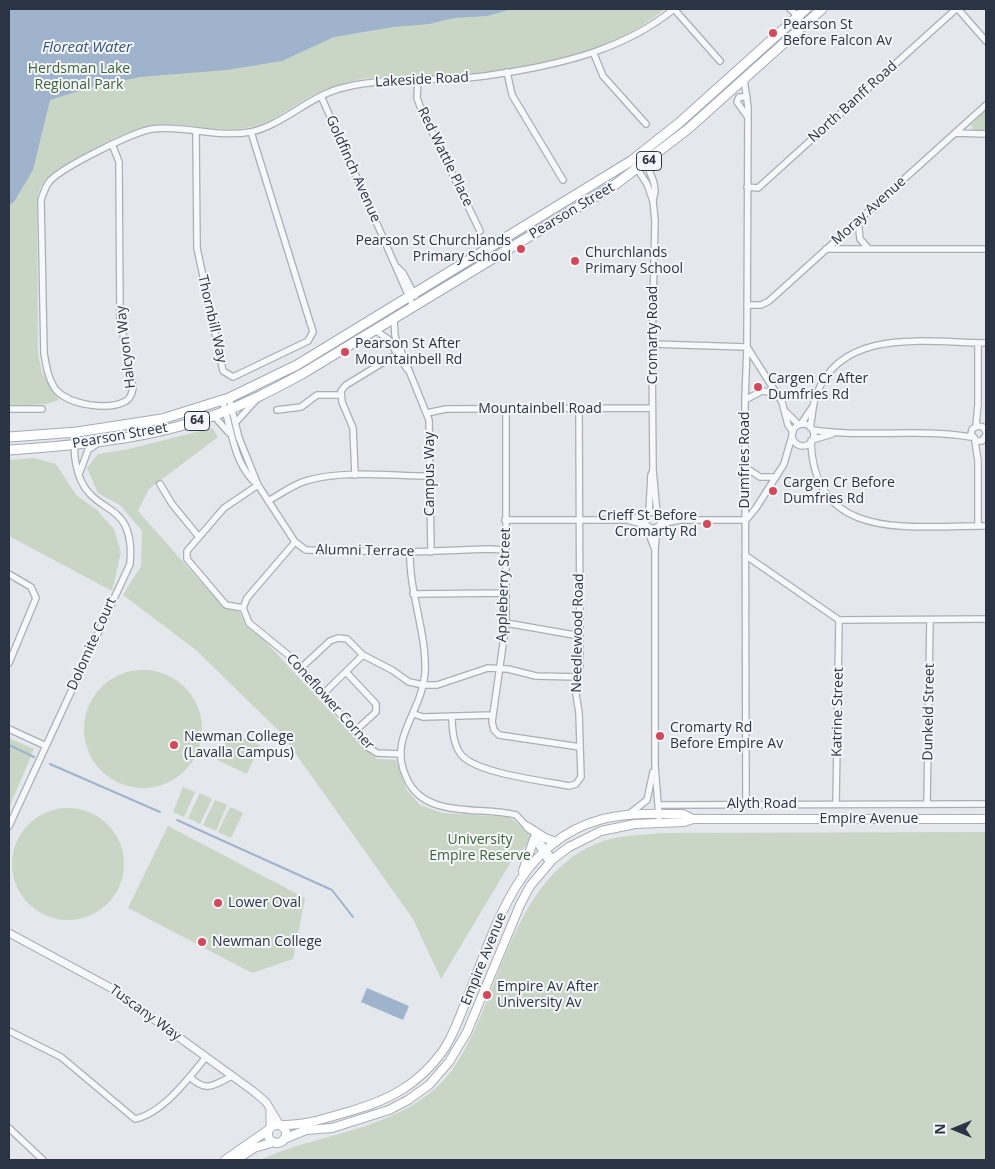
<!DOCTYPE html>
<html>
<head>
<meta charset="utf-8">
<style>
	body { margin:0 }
	#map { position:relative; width:995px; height:1169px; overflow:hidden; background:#e4e7ec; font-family:"Open Sans",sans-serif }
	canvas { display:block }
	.frame { position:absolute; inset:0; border:10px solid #2b3445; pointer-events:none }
	.north { position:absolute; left:930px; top:1104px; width:50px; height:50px; -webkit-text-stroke:4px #f4f6f9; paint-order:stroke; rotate:270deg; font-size:14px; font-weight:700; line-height:20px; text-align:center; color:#2b3445 }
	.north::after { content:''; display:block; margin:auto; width:18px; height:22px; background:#2b3445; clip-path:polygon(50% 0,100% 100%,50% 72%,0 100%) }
</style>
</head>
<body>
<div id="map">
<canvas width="995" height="1169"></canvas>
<div class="frame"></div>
<div class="north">N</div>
</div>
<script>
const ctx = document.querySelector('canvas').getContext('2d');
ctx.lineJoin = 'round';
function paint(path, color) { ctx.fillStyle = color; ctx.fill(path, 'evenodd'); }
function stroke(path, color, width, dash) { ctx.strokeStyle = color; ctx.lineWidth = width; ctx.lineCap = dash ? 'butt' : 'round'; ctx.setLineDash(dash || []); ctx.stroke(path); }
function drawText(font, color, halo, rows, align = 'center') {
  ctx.font = font + ' "Open Sans",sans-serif'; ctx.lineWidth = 4; ctx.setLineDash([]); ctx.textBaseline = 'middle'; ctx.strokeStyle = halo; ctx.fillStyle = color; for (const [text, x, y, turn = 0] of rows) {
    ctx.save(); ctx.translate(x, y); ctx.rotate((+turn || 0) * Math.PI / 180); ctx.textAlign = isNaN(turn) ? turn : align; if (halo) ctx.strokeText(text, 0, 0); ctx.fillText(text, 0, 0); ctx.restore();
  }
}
const green = new Path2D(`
	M9,9H665C602,60 519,71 440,76C413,78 385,74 357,80C338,84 319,91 301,102C285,111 270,123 251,127C224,133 195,125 168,125C132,125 104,143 74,160C57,170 40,178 37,200L38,353L42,373L59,400L46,404L9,406Z
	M986,109V131H974L971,125Z
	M212,428L218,437L149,489L138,511L224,608L239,611L245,625L264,640L368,752L377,759L396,760L406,789L420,805L442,813L509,817L526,830L532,840L512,860L441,979L413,919L281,733L196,650L123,595L141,566L142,531L120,505L98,493L87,468L98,454L129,449Z
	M33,458L56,464L76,495L97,510L114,529L121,552L112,591L9,536V460Z
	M84 729a59 59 0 1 1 118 0a59 59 0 1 1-118 0Z
	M230,732L260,745L247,774L217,760Z
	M9,738L34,749L9,808Z
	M183,787L195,792L184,817L173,812Z
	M200,793L212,799L200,824L188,818Z
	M215,800L227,805L216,831L203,825Z
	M230,807L243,813L231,838L218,832Z
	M12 864a56 56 0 1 1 112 0a56 56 0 1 1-112 0Z
	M168,826L305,898L293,959L252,973L128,908Z
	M986,832V1160H260C318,1133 387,1132 437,1087C458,1067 471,1039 482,1013C509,950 529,871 598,843C618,835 641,835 662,833Z`);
const water = new Path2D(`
	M9,9H512L487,16L454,18L429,24L393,27L334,37L282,61L227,70L140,77L88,88L50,100L33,170L14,202L9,205Z
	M367,988L409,1006L403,1020L361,1002Z`);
const stream = new Path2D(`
	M9,745L34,757
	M50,764L160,812
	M177,820L332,890L353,917`);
const minor = new Path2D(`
	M674,9L720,61
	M790,9L800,18
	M958,9L986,41
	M594,54L603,76L646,124
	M507,72L512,95L563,180
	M744,79L748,107L747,347L745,400L746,805
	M418,81L417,98L421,109L480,231
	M321,96L413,306
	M747,116L737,102L739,97H747
	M196,131L197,248L223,371L233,377L308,341L313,332L251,132
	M955,133L986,134
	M112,144L119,162L120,318L133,388C132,393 131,398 126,401C108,411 70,405 56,390C48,379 46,365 44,353L41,200C43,195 45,187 49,182C60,168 133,132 152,129C185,125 218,138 250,132C282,126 311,94 346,87C385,78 426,81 466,78C481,77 496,74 511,72C570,62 627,47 674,9
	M645,159L654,183L655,191L653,201L655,221L652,344L653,470L657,513
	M636,167L647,184L653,201
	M747,187L758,188L956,9
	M858,220L860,239L868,248
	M826,249H986
	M398,268L403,273L415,296
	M747,305H761L769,301L986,105
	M394,318L395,336L429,420L431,552
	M375,330L388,339L407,369
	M652,344L747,347L782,402L788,425L793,432
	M229,398L239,438L258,485L295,542L306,550L410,552L488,549L506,550
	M222,400C232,429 233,465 258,485
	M745,400L762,391L777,393
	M9,409H42
	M506,409V623L492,722L494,730L499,735L580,747
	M277,410L301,407L317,395H341
	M786,412L799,425
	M427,413L446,409L652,408
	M214,416L229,433
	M236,422L257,399
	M801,424L813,406
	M792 435a11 11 0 1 1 22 0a11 11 0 1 1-22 0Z
	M976,426L978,404V343
	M810,427C813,416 812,404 817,393C844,326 929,343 986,343
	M813,430C865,438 919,428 971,437
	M986,432L983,427L978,426L972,429L971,434L977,441H982L986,435
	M812,440L832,434
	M811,441C814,545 914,525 986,526
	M975,441L978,461V526
	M745,467L760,477H776
	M80,472L88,450L97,444
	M355,475L353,428L342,402L341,391L346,385L397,354
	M160,484L172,504L199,537
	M268,501C281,494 295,483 309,480C347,470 391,476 430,476
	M645 520a8 8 0 1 1 16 0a8 8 0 1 1-16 0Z
	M649,513L651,475L653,470
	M505,520H628L647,515
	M628,520L646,525
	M746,520L756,508L784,464L792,436
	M660,524L680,520H746
	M646,526L654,547
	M657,527L655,549V765L659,817
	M295,542L247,598L243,608L249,623L292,658L369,748L377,753L401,754
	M410,552C409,593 427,633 425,673C423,699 408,718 402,742C399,755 401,767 407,779C425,819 480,806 516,815L530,830
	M745,555L839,620L986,619
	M9,574L31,587L36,598L9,663
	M413,594L506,593
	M243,608L226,605L187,559V551L224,508L258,485
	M506,623L580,636
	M301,668L330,641L338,638L347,639L363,655L392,670L409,682L424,685H437L488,668L508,669L536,676L579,677
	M346,672L376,704V712L355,731
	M323,694L363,655
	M414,714L423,717L493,715
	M452,716C452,729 453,743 460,753C472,773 545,781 569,786L576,784L581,777L579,713L576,694L580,665L579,409
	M9,729L46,746
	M836,804L839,620
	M927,804L930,620
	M658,805L986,804
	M628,815L647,800L653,772
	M9,826L130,564C131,550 131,538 125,525C117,510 101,506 90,494C76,480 71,450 77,432
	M534,834L553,859
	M534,838L549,863
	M9,1031L61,1057L135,1119C163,1113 189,1078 206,1057
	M190,1077C206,1093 214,1085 232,1076
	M9,1128L43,1160`);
const tertiary = new Path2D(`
	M9,933L111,988L253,1091L266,1102L280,1125
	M270,1110V1128`);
const secondary = new Path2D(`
	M528,827L545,838L556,842
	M523,871L534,839
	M268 1134a9 9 0 1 1 18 0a9 9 0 1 1-18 0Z
	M281,1125C305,1126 329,1117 351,1111C389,1100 418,1085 442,1052C453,1037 459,1018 466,1001C495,931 515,846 596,821C624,812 654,814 683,814L693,819
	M284,1139L306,1130L332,1128L389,1110L408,1100L429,1085L449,1062L467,1032L520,905L530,886L553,859L569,847L601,831L635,824L684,822L693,819H986
	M225,1160L268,1130
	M236,1160L254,1148L274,1142`);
const primary = new Path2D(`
	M9,437L77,432L162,419L229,398L297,365L631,161L679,123L806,9
	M9,450C79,445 149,439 215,415C246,404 274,389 302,374L616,184L688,129L822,9`);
const markers = [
	[773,33,5,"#d1495b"],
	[521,249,5,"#d1495b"],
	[575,261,5,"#d1495b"],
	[345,352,5,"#d1495b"],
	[758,387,5,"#d1495b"],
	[773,491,5,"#d1495b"],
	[707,524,5,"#d1495b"],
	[660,736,5,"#d1495b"],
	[174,745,5,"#d1495b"],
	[218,903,5,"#d1495b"],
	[202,942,5,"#d1495b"],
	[487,995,5,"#d1495b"]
];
const shields = [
	[649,161,25],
	[197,421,25]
];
const shieldNames = [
	["64",649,161],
	["64",197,421]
];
const poiNames = [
	["Pearson St",783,25],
	["Before Falcon Av",783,41],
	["Pearson St Churchlands",511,241,"right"],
	["Primary School",511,257,"right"],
	["Churchlands",585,253],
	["Primary School",585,269],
	["Pearson St After",355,344],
	["Mountainbell Rd",355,360],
	["Cargen Cr After",768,379],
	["Dumfries Rd",768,395],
	["Cargen Cr Before",783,483],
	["Dumfries Rd",783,499],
	["Crieff St Before",697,516,"right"],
	["Cromarty Rd",697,532,"right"],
	["Cromarty Rd",670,728],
	["Before Empire Av",670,744],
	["Newman College",184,737],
	["(Lavalla Campus)",184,753],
	["Lower Oval",228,903],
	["Newman College",212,942],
	["Empire Av After",497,987],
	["University Av",497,1003]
];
const parkNames = [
	["Herdsman Lake",79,69],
	["Regional Park",79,85],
	["University",480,840],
	["Empire Reserve",480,856]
];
const streetNames = [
	["Lakeside Road",422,80,-3],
	["North Banff Road",853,102,-42],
	["Red Wattle Place",445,157,64],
	["Goldfinch Avenue",353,169,66],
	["Pearson Street",572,211,-31],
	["Moray Avenue",869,211,-42],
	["Thornbill Way",212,319,77],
	["Cromarty Road",653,335,-90],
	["Halcyon Way",126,347,-97],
	["Mountainbell Road",540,409],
	["Pearson Street",120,436,-10],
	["Dumfries Road",745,460,-90],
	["Campus Way",430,474,-90],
	["Alumni Terrace",365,551,1],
	["Appleberry Street",504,585,-88],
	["Needlewood Road",578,633,-89],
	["Dolomite Court",92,644,-66],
	["Coneflower Corner",330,702,48],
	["Katrine Street",838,712,-89],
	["Dunkeld Street",929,712,-89],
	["Alyth Road",762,804],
	["Empire Avenue",869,819],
	["Empire Avenue",484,959,-68],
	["Tuscany Way",145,1013,36]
];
const waterNames = [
	["Floreat Water",87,48]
];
paint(green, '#c9d6c5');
paint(water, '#9fb4cc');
stroke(stream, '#9fb4cc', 2);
stroke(minor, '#a9aeb7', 8);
stroke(tertiary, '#a9aeb7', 9);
stroke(secondary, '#a9aeb7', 10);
stroke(primary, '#a3abb8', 11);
stroke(minor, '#f7f8fa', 5.5);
stroke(tertiary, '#f7f8fa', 7);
stroke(secondary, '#fff', 8);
stroke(primary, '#fff', 9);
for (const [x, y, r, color] of markers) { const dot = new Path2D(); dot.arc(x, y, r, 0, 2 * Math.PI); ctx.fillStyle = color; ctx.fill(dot); stroke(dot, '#f4f6f9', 2); }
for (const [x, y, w] of shields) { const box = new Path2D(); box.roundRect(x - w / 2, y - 9.5, w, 19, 4); ctx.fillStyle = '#f4f6f9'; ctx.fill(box); stroke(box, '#2b3445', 1); }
drawText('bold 12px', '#2b3445', null, shieldNames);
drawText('14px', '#2b3445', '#f4f6f9', poiNames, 'left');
drawText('14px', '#3f6138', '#f4f6f9', parkNames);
drawText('14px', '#2b3445', '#f4f6f9', streetNames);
drawText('italic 15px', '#34527a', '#f4f6f9', waterNames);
</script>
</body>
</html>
